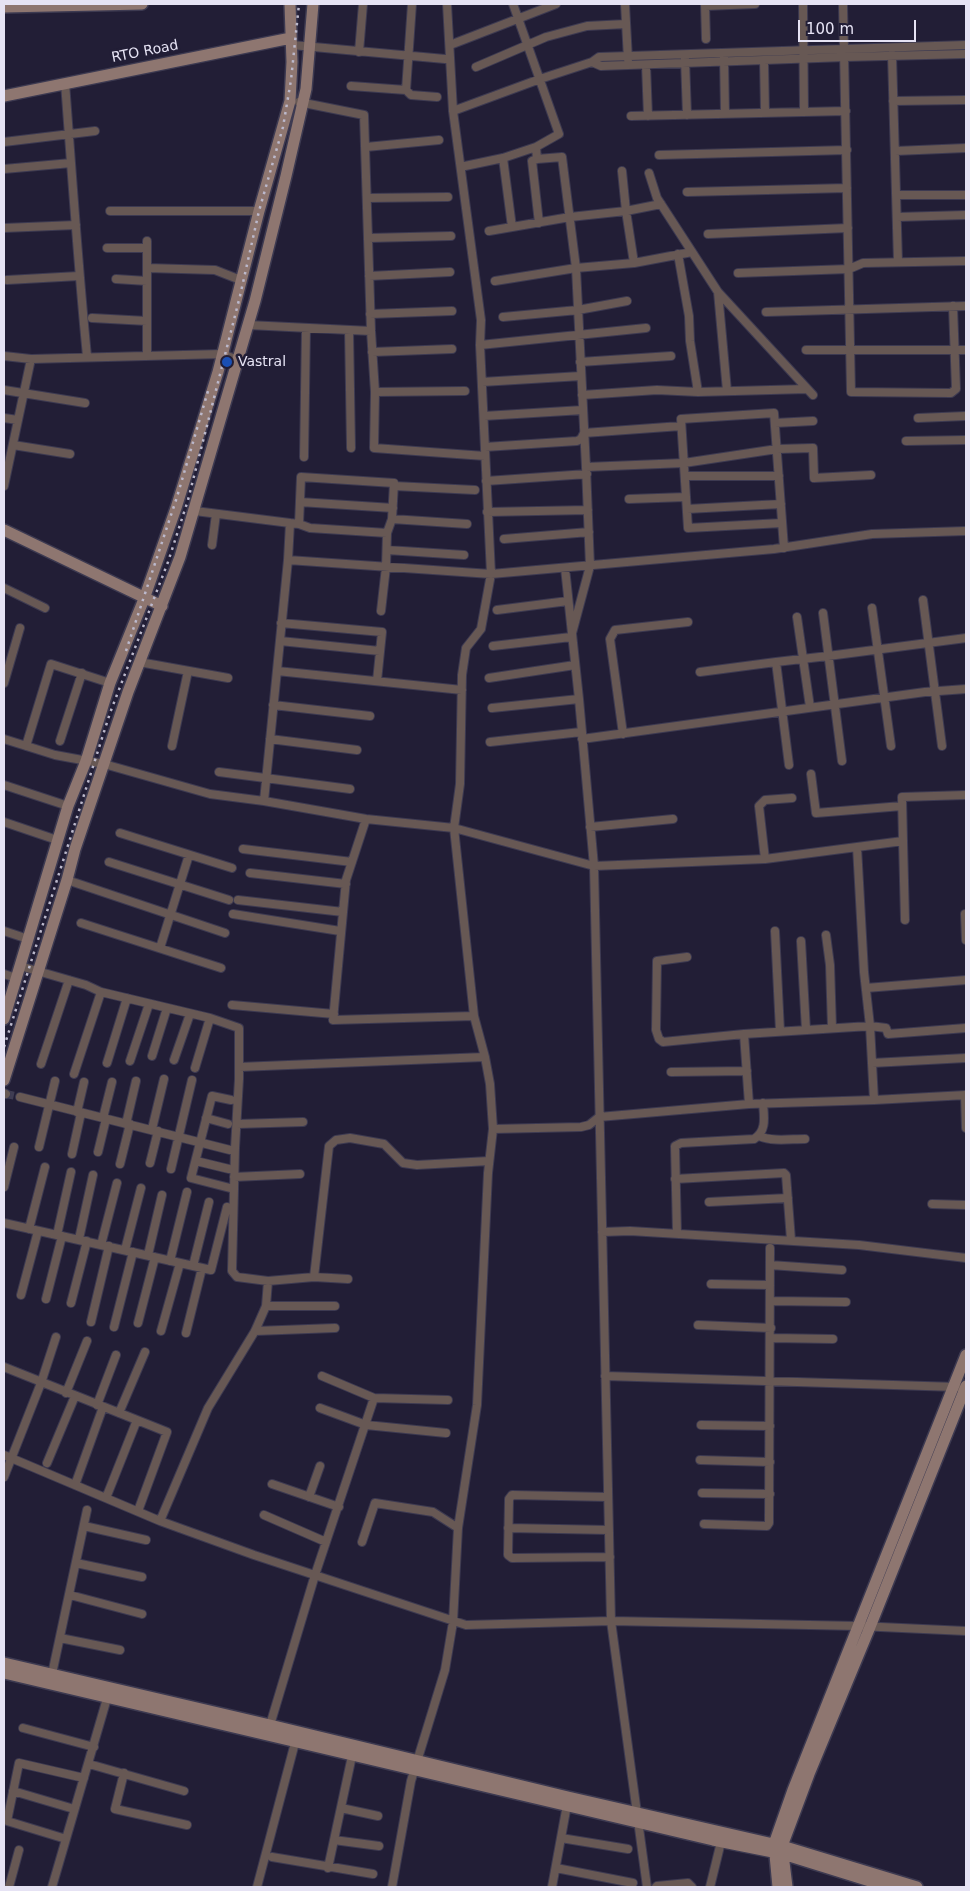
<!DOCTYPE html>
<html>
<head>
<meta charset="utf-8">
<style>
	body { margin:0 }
	#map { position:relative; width:970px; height:1891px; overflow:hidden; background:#221e36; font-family:"DejaVu Sans",sans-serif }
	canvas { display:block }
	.frame { position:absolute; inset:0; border:5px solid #e6e3f4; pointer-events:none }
	.scale { position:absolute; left:798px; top:20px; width:118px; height:22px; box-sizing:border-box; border:2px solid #e6e3f4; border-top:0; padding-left:6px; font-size:15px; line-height:18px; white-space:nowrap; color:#e6e3f4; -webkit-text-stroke:4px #221e36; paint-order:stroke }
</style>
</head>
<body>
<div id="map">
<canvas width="970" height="1891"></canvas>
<div class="frame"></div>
<div class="scale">100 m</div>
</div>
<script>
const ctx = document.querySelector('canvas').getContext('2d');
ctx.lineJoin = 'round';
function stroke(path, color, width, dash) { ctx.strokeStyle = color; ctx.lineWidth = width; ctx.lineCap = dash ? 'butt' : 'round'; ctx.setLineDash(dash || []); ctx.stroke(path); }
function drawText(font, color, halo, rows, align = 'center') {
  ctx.font = font + ' "DejaVu Sans",sans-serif'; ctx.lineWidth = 5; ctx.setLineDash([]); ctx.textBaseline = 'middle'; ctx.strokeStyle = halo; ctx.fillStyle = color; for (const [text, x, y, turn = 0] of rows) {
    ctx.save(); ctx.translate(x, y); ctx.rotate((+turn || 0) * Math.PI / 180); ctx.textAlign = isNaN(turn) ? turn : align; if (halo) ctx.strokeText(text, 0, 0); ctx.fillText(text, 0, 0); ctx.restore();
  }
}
const streetTunnel = new Path2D(`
	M6,1094L20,1097`);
const street = new Path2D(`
	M513,4L559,134L536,147L537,159L562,157L576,268L586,467L684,463L777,449L813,448L814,478L871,475
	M625,4L628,59
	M705,4L706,39
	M803,4L804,112
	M843,4L851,392L951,393L956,389L953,306
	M705,6L755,4
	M292,45L445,59
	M450,45L556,4
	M359,52L363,4
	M892,55L898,262
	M724,57L725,114
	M685,59L687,115
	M764,60L765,113
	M592,62L601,66L845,57L966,54
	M646,65L648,116
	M476,67L546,37L587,26L626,24
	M65,83C72,174 78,265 87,356
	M351,86L406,90L412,4
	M406,90L411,95L437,97
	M893,101L966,100
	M299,102L364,115L371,331L375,392L374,448L485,456
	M453,111L540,79L592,62L599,57L966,45
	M631,116L846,111
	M4,142L95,131
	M366,147L439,140
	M895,151L966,148
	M659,155L847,150
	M503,158L512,227
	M537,159L532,161L539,223
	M465,166L503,158L536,147
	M4,169L71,163
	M622,171L626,211L634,263
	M649,173L657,198L718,292L813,395
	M687,192L847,188
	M896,195H966
	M367,198L448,197
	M110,211H259
	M897,217L966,215
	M4,228L76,225
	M489,231L570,217L626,211L661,204
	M708,234L848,228
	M368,238L451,236
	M107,248H147
	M678,254L689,316L690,341L698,392
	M147,268L215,270L238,279
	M738,273L849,269L863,263L966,261
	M369,276L450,272
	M116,279L147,281
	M7,280L79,276
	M495,281L576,268L634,263L692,252
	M718,292L727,391
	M766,312L966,306
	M370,314L452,311
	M503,317L578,310L627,301
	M92,318L147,321
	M248,325L371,331
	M349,330L351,448
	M480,345L646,328
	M806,350H966
	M372,352L452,349
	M147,355V241
	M4,356L31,359L222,354L238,360
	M580,362L671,356
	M482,382L581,376
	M4,390L85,403
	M375,392L465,391
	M582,395L657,390L698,392L807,389
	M484,416L583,410
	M4,418L18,420
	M918,418L966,416
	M775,423L813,421
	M584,433L681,426
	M906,441L966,440
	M13,445L70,454
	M485,447L577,441L581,439L584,433
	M304,457L306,328
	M685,476H779
	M486,481L587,474
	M4,486L31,359
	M394,486L475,490
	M629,499L686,497
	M300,502L393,508
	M687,509L781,504
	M195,511L290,523L288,560L491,574L774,549L872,534L966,531
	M487,512L588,510
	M392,519L467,524
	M290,523L299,524L301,477L394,483L392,519L387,533L386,567L381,611
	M782,523L688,528L681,419L774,413L784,548
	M299,524L310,528L387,533
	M504,539L589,532
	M212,545L216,514
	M387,550L464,555
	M565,568L579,699L594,866L611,1621L647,1887
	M4,588L45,608
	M923,600L942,746
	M872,608L891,746
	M497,610L568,601
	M823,613L842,761
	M797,617L810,707
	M281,623L382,632L377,681
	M280,641L380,651
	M493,646L571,637L590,566L586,467
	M139,662L228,678
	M776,662L828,656L966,638
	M277,671L462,690
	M700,672L776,662L789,765
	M489,678L575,665
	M4,683L20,628
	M273,705L370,716
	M492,708L579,699
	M623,734L610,639L615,630L688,622
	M4,739L55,755L104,764L210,794L264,801L366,819L454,828L594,866L765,859L903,841L905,920
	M270,739L357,750
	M582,739L925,692L966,689
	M60,741L82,673
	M490,742L581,732
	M26,746L51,664L110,683
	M172,746L188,671
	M219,772L350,789
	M811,774L816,813L902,806
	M4,785L68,806
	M264,801L288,560
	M366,819L346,880L333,1020L474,1016L454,828L460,784L462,675L466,648L481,629L491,574L480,345L481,320L453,111L447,4
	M4,822L57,840
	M590,827L673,819
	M120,833L232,868
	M903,841L902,797L966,795
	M857,847L864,972L870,1026L874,1100
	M243,849L352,862
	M765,859L759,806L765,800L792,798
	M109,862L229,900
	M250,873L346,884
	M67,880L225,933
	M238,900L343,912
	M233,914L340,931
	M965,914L966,940
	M81,923L221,968
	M4,931L28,939
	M775,931L780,1031
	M826,935L830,965L832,1028
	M801,941L806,1030
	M160,948L189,855
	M687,957L657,961L656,1030L659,1039L663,1042L744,1034
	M20,966L86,985L101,992L210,1018L239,1028V1079L235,1148L232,1271L237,1277L268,1281L314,1277L329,1146L336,1140L350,1138L384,1144L403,1163L417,1165L489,1161
	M4,974L16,978
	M866,988L966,980
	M232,1005L334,1014
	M474,1016L485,1057
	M152,1056L167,1008
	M174,1060L190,1014
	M130,1061L149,1004
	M107,1063L127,998
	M872,1063L966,1058
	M41,1064L69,980
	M239,1067L485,1057L490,1084L493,1129L488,1173L477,1405L458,1528L433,1512L375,1503L362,1542
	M195,1068L210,1018
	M671,1072L747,1071
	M74,1074L101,992
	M4,1093L6,1094
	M965,1095L966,1128
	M20,1097L230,1150
	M749,1104L744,1034L870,1026L886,1028L888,1034L966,1028
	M77,1112L84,1082
	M103,1118L112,1082
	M206,1118L228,1124
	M126,1124L136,1081
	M237,1124L303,1122
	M152,1129L164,1079
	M493,1129L581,1127L589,1125L599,1117L749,1104L874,1100L966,1095
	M759,1136C773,1142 790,1139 805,1139
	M39,1147L55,1081
	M98,1152L106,1119
	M72,1154L81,1113
	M196,1161L229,1169
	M150,1163L158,1131
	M120,1164L130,1124
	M171,1169L192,1080
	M234,1177L300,1174
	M675,1179L784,1173L786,1175L791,1240
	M4,1187L14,1147
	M230,1188L191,1178L212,1096L231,1100
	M709,1202L788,1198
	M932,1204L966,1205
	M4,1223L211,1270L227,1207
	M29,1229L45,1167
	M602,1232L630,1231L859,1245L966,1258
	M677,1234L675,1146L681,1143L754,1139C767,1131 764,1117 763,1103
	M57,1235L71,1172
	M79,1239L93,1175
	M101,1245L117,1183
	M125,1250L141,1188
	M148,1255L162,1195
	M170,1261L187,1192
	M770,1265L842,1270
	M193,1266L209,1202
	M314,1277L348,1279
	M711,1284L770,1285
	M21,1295L38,1231
	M46,1299L62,1236
	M771,1301L846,1302
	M71,1303L87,1241
	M266,1306H335
	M91,1322L109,1246
	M138,1323L155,1257
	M698,1325L771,1328
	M114,1327L133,1252
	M161,1331L180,1263
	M255,1331L335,1328
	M186,1333L202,1268
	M771,1338L833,1339
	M4,1367L167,1432L138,1511
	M322,1376L374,1398L448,1400
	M605,1376L957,1387
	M66,1393L87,1341
	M97,1405L116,1355
	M320,1408L366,1425L446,1433
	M119,1413L145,1352
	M701,1425L770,1426
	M4,1455L160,1521L254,1555L466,1625L611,1621L859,1626L966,1631
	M700,1460L770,1462
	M47,1463L75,1396
	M4,1477L41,1383L56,1337
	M272,1484L339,1507
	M75,1485L103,1407
	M702,1493L770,1494
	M309,1497L320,1466
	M608,1497L512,1495L509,1499L508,1555L512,1558L610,1557
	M106,1498L137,1420
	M264,1515L326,1542
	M160,1521L208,1408L255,1331L266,1306L268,1281
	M704,1524L767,1526L769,1523L770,1248
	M84,1526L146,1540
	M508,1528L609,1530
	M76,1563L142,1577
	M70,1595L142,1614
	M60,1638L120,1650
	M52,1674L87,1510
	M270,1725L315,1575L374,1398
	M23,1728L94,1747
	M89,1764L184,1791
	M124,1773L115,1809L187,1825
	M13,1791L74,1809
	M341,1808L378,1816
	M561,1838L628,1849
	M66,1839L7,1821L19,1763L84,1778
	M334,1840L379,1846
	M272,1857L373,1874
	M328,1868L352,1756
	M556,1868L633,1883
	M9,1887L19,1850
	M52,1887L108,1695
	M257,1887L296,1739
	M392,1887L411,1781L445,1670L453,1622L458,1528
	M552,1887L567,1805
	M656,1887L657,1886L688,1883L692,1887
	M710,1887L721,1842`);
const secondary = new Path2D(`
	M4,7L142,4
	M4,96L291,38
	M4,530L162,606
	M4,1019L68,806L86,761L110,683L144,599L176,508L218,372L259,211L290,101L292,62L290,4
	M4,1080L67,880L75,849L128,692L180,557L255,301L286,176L306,89L313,4
	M4,1663L270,1725L568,1797L782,1846L917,1887
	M4,1673L713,1840L783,1854L889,1887
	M778,1887L774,1844L793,1790L966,1355
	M787,1887L782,1846L809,1774L870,1627L966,1386`);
const rail = new Path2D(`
	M126,651L177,497L208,391
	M4,1047L110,713L168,562L188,500L240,296L259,211L283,127L291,80L299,4`);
const markers = [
	[227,362,6,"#1a4fb4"]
];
const streetNames = [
	["RTO Road",145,52,-11]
];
const poiNames = [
	["Vastral",238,362]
];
stroke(streetTunnel, '#3f3c52', 8, [8, 4]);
stroke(street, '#3d3a51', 10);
stroke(secondary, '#3d3a51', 14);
stroke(street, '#675854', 8);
stroke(secondary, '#8e7670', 11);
stroke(rail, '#bcb9cc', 2.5, [2.5, 5]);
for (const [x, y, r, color] of markers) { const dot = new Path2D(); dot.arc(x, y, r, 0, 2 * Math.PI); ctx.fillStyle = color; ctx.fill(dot); stroke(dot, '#221e36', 2); }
drawText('14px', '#e6e3f4', '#221e36', streetNames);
drawText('14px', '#e6e3f4', '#221e36', poiNames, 'left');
</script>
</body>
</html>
